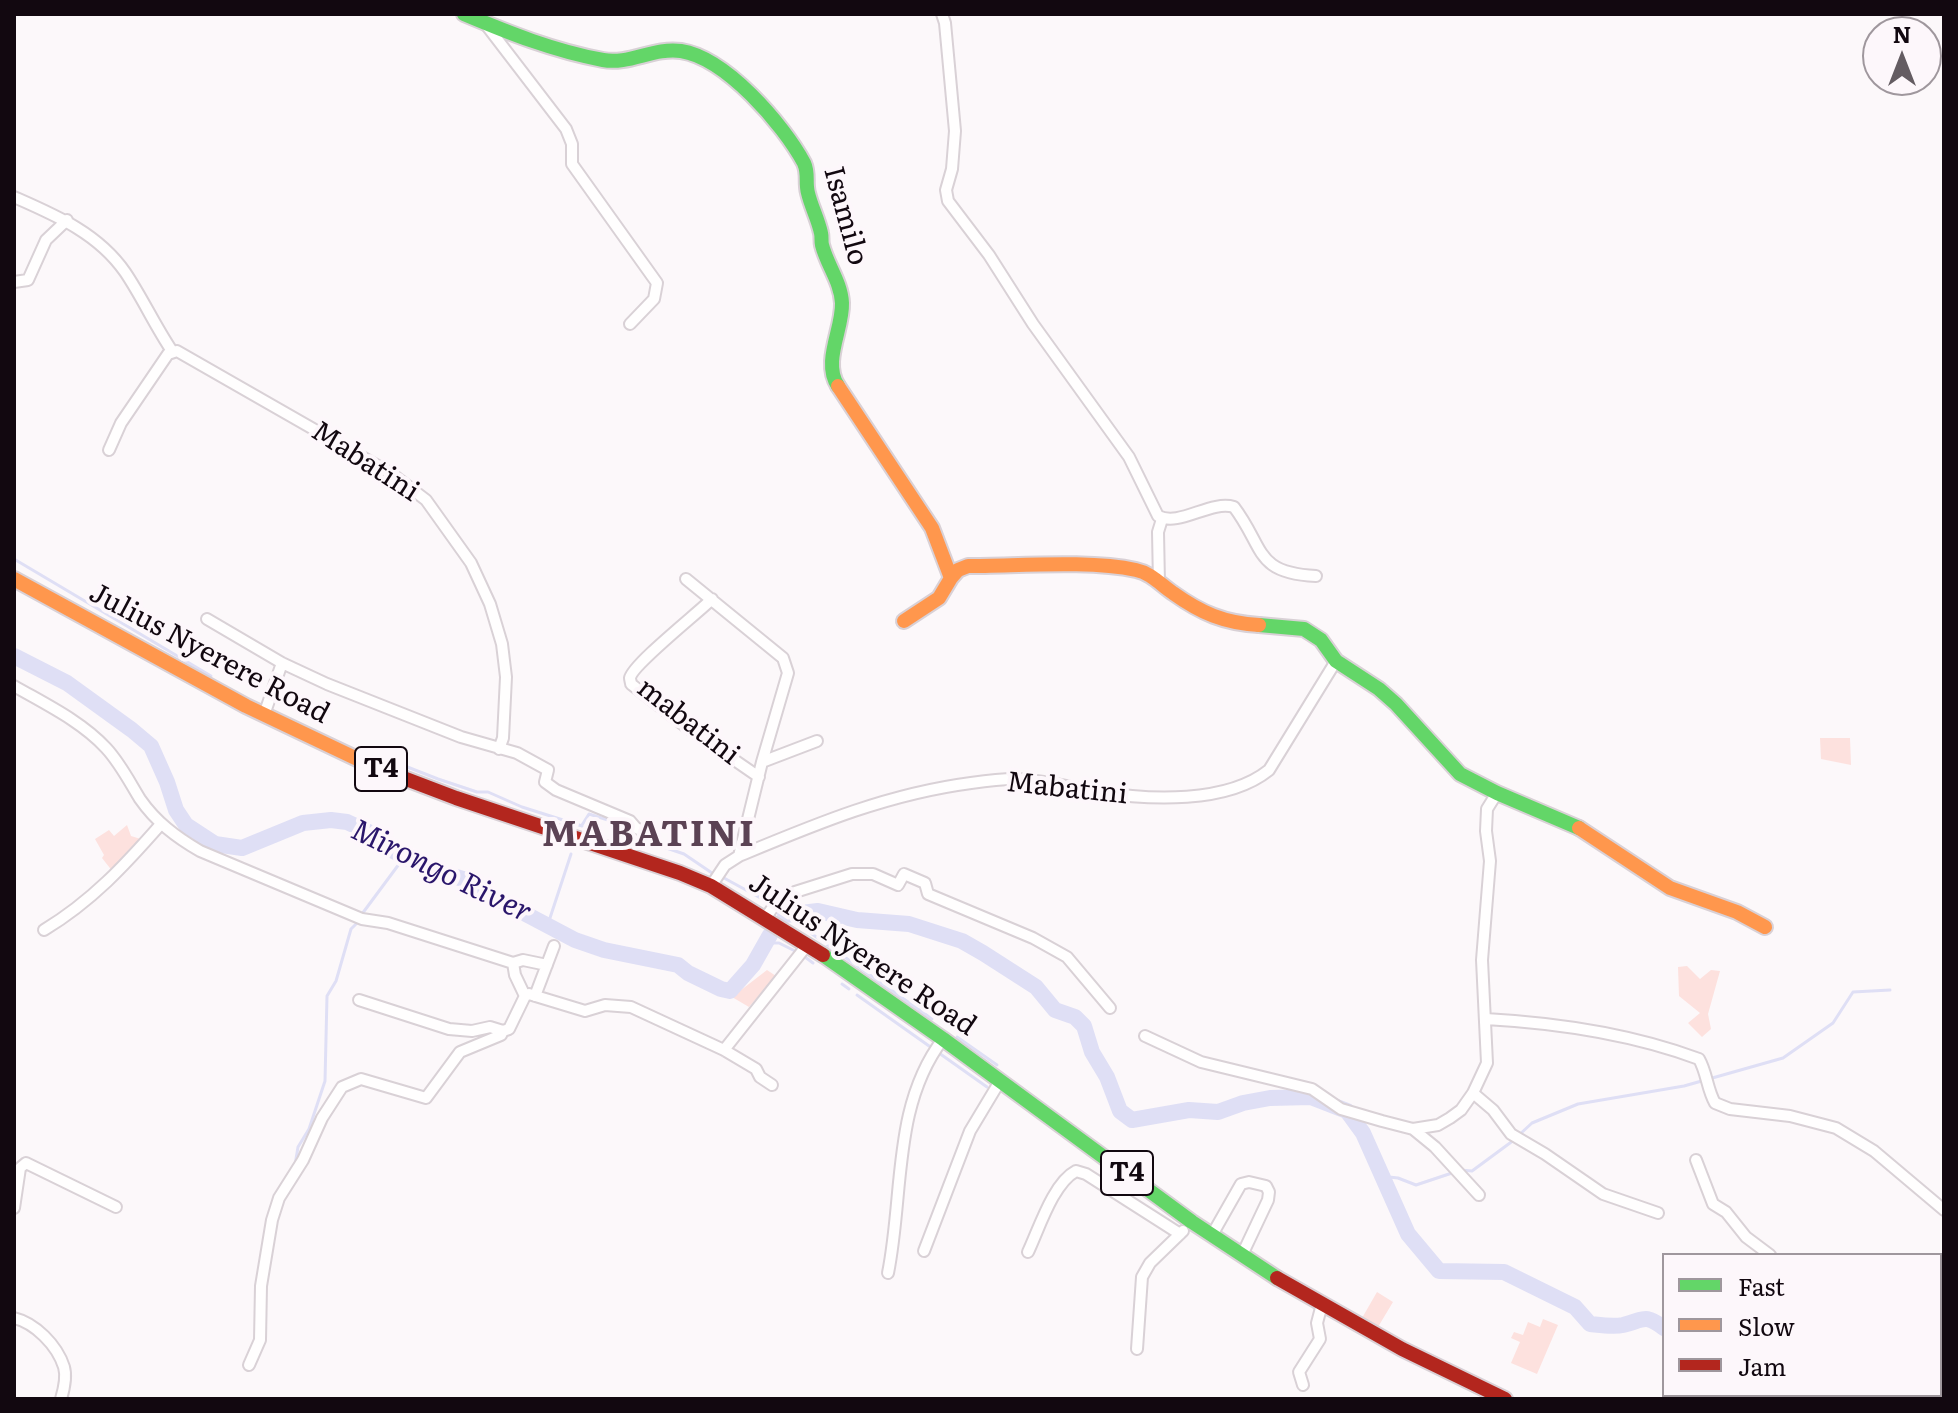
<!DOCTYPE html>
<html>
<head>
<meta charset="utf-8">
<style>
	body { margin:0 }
	#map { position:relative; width:1958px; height:1413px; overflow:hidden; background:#fcf8fa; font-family:Literata,serif }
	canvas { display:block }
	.frame { position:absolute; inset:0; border:16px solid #120810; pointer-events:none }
	.legend { position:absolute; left:1662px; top:1253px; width:280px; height:144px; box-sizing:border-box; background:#fdf7fb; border:2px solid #9f979d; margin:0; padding:10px 14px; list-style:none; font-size:24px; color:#120810 }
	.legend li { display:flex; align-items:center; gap:16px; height:40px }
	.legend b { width:40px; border:2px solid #9f979d }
	.north { position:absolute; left:1862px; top:16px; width:80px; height:80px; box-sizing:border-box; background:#fdf7fb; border:2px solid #9f979d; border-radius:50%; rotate:0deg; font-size:22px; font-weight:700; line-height:32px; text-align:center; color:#120810 }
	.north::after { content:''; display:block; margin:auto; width:28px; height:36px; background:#645c62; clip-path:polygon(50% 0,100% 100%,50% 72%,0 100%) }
</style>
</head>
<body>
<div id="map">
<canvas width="1958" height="1413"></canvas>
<div class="frame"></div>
<ul class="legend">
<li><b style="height:10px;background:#63d668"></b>Fast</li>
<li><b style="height:10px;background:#ff974d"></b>Slow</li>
<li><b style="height:10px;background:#b3261e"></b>Jam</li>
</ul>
<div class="north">N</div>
</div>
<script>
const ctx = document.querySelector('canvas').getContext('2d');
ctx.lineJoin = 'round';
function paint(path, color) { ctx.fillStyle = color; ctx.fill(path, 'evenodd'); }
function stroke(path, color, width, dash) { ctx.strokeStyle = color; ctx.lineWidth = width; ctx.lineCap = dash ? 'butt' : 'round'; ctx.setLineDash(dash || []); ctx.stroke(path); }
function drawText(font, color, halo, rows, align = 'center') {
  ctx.font = font + ' Literata,serif'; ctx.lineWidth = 8; ctx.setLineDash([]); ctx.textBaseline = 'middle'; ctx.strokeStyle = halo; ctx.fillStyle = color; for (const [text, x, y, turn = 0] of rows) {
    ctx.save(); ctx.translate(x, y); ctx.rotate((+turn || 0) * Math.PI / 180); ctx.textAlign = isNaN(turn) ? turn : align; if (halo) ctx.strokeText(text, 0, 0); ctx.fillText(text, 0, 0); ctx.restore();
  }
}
const green = new Path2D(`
	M1820,738H1850L1851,765L1821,759Z
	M127,825L131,836L144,840L113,872L102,858L104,855L95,839L109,830L114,836Z
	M1687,966L1700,979L1711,970L1720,971L1708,1014L1711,1029L1702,1037L1688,1023L1700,1013L1679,996L1678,967Z
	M767,970L776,976L749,1007L732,997Z
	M1377,1292L1393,1302L1378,1327L1362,1318Z
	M1543,1319L1558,1325L1537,1374L1511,1363L1520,1342L1511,1338L1514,1332L1523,1335L1528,1322L1540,1327Z`);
const stream = new Path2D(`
	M14,559L211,676
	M364,750L438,779L477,792H488L522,807L582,826
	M582,825L589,814L630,827
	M643,836L646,841L684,854L712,873
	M724,878L788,913
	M792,913L798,924L932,1019
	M362,914L405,856
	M548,924L571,854
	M766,943H779L797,952
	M805,957L813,963
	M842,984L849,989
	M857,995L987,1087
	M957,1037L997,1065
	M1519,1135L1532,1123L1578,1104L1684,1086L1783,1058L1833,1023L1853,992L1890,990
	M295,1165L298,1147L309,1129L325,1081L327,996L336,981L351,929L357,923
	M1460,1170L1472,1171L1514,1140
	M1380,1176L1398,1178L1416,1185L1452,1173`);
const river = new Path2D(`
	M14,656L67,683L132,730L151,746L167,782L176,810L186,825L215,844L242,848L303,823L331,820L347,822L375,835L386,847L425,868L470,881L486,893L575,940L604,950L678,965L688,973L721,989L730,991L753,965L770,935
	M785,915L818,911L857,920L909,924L962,941L983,953L1036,987L1055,1010L1075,1017L1084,1026L1092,1052L1107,1077L1120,1111L1132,1120L1189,1110L1218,1112L1243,1103L1270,1098L1311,1097L1347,1111L1363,1133L1408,1234L1439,1271L1504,1272L1575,1307L1590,1324C1600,1325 1613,1327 1623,1325C1644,1320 1644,1313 1664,1328
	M1857,1395H1870`);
const street = new Path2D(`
	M942,14L945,23L955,131L952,169L946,190L948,201L989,255L1033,324L1129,457L1158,516C1180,527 1210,500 1234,507C1265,548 1254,573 1316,576
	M487,26L566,129L572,144V164L657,283L654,299L630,324
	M14,197C55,215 98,233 125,272C142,297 155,326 172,351
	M14,282L28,280L46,240L67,220
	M109,450L121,423L168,354L177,351L392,474L426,500L471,563L490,604L502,644L506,677L503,738L499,749
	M686,579L783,658L788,673L762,762L739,856
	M1159,583L1158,532L1162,519
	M712,599C699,612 632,665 630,678C630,680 631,682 631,684L685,726L759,777
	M207,619L282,663L327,684L461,737L517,753L548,770L545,782L556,790L630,821L636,828L647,833
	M14,686C45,704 81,721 106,748C120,763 129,781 140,799C156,822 176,837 200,851L362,919L388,923L513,963L515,975L525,996
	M264,715L282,663
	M762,762L817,741
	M711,886L725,865L739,856C816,824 887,794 971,783C985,781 1000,779 1014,779C1042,779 1070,788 1098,792C1149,800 1227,804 1269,770L1336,661
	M766,917L776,903L795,892L852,874H873L898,885L904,874L925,883L928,894L1033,938L1067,957L1110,1008
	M44,930C92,901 125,865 161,824
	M513,963L523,960L547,965
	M535,996L554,946
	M359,1000L449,1029L472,1031L490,1027L503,1031L509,1029L525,996L529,994L585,1011L605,1005L631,1007L724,1050L756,1069L760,1077L772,1085
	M1486,1019C1558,1023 1632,1034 1699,1059C1707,1073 1707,1089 1715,1103L1730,1109L1790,1116L1836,1128L1874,1151L1944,1210
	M1145,1036L1201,1062L1312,1089L1341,1109L1382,1121L1413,1129L1438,1125L1450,1118L1461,1110L1473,1093L1487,1063L1482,960L1490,861L1486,831L1487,809L1497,793
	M724,1050L808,944
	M1473,1093L1493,1110L1511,1134L1545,1154L1603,1194L1658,1213
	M1413,1129L1435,1147L1479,1195
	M1696,1160L1713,1204L1726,1212L1746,1237L1770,1255
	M14,1208L20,1168L26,1163L116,1207
	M1212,1235L1241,1184L1249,1182L1266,1186L1269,1192L1268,1200L1242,1255
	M924,1251L970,1131L1000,1081
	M1028,1252C1039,1229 1053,1183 1076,1171L1086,1174L1180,1234
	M888,1273C904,1194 892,1106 943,1039
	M14,1318C35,1323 57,1345 64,1367C67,1377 64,1389 61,1399
	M1137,1349L1142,1277L1150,1263L1183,1231
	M249,1365L260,1340L261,1286L272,1220L279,1198L303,1160L322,1118L342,1087L361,1079L426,1098L460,1052L501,1035L503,1031
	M1940,1366L1944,1369
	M1303,1385L1299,1372L1320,1339L1317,1323L1322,1304`);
const fast = new Path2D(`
	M464,14C509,33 554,51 603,60C629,65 654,47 681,51C726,58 783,124 804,163C809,174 805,182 808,193C811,206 818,219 821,233C822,237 821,241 822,245C827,265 841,282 842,303C843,329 822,362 838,386
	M1259,625L1304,629L1321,640L1336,661L1379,689L1396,704L1460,774L1497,793L1579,828
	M823,955L943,1039L1192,1222L1277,1278`);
const slow = new Path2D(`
	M838,386L932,528L951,578L939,598L904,621
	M951,578L958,570L968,566C1018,566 1089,560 1136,570C1151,573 1161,585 1173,593C1201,613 1224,623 1259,625
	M14,579L246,706L372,766
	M1579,828L1670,888L1737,912L1765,927`);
const jam = new Path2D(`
	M372,766L456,798L680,873L711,886L823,955
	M1277,1278L1402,1349L1505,1399`);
const shields = [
	[381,769,52],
	[1127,1173,52]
];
const shieldNames = [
	["T4",381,769],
	["T4",1127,1173]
];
const streetNames = [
	["Isamilo",845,216,75],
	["Mabatini",365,462,33],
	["Julius Nyerere Road",209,654,28],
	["mabatini",688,722,38],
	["Mabatini",1067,789,6],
	["Julius Nyerere Road",862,955,34]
];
const waterNames = [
	["Mirongo River",441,872,26]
];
const districtNames = [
	["MABATINI",649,835]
];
paint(green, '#fde1de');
stroke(stream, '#dfdff5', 3);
stroke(river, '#dfdff5', 16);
stroke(street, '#d9d1d6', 14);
stroke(fast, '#d9d1d6', 18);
stroke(slow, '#d9d1d6', 18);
stroke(jam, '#d9d1d6', 18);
stroke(street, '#fffefe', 10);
stroke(fast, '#63d668', 14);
stroke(slow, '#ff974d', 14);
stroke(jam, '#b3261e', 14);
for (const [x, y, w] of shields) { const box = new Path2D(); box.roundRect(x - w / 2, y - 22, w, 44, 6); ctx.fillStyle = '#fdf7fb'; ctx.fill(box); stroke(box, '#120810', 2); }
drawText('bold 26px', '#120810', null, shieldNames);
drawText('28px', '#120810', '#fdf7fb', streetNames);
drawText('italic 30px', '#2a166b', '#fdf7fb', waterNames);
ctx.letterSpacing = '2px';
drawText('bold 36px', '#5b4254', '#fdf7fb', districtNames);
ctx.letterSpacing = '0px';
</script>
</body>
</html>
